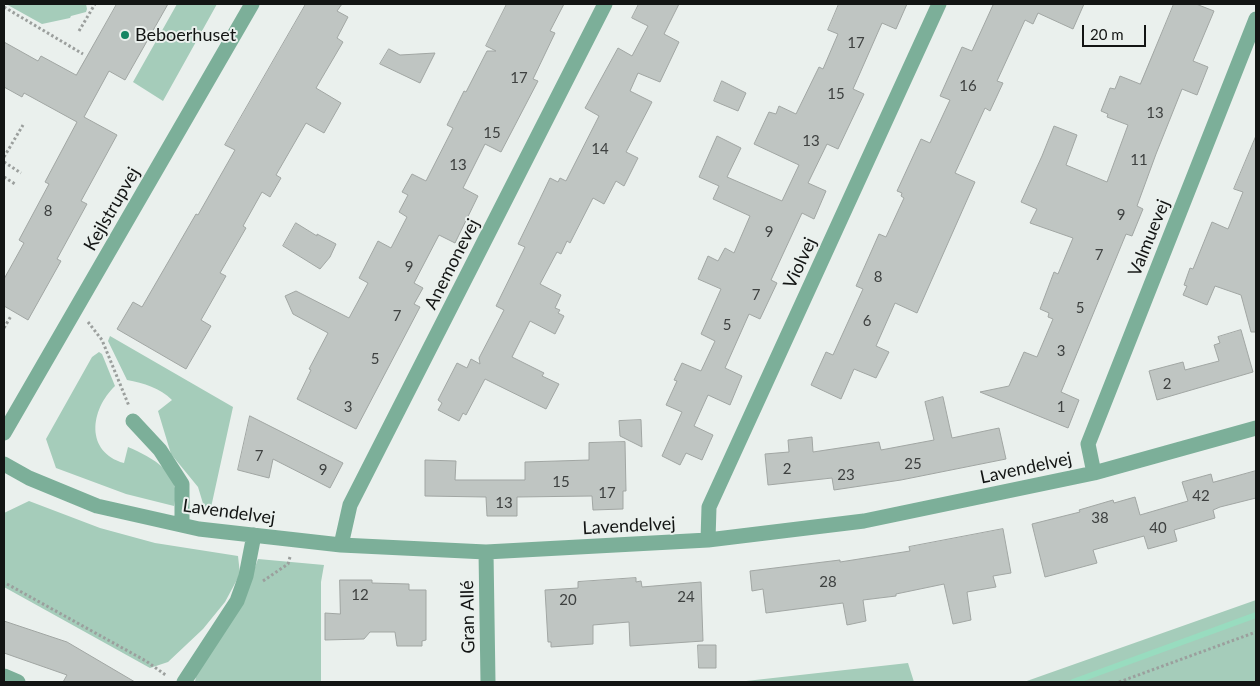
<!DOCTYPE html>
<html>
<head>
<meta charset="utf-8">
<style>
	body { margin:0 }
	#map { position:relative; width:1260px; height:686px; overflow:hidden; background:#eaf0ed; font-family:Lato,sans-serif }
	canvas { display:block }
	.frame { position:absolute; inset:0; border:5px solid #131514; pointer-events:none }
	.scale { position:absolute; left:1082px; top:25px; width:64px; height:22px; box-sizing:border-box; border:2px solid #131514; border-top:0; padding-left:6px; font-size:15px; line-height:18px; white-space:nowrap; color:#131514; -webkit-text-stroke:4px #eaf0ed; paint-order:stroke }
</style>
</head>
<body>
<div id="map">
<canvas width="1260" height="686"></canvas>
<div class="frame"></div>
<div class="scale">20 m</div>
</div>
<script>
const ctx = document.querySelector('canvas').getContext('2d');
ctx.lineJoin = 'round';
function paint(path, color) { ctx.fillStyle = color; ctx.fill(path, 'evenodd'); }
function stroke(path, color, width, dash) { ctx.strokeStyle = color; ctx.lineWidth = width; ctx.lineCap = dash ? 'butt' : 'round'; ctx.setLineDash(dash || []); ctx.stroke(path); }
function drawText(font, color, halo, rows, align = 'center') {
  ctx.font = font + ' Lato,sans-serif'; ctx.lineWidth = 4; ctx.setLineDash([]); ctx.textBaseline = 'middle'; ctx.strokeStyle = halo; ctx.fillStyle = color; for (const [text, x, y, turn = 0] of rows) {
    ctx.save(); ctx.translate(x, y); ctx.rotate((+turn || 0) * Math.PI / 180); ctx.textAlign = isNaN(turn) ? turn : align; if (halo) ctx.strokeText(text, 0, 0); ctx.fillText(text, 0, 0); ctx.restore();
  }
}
const green = new Path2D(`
	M6,4H86L87,9L86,12L71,16L70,18L42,24Z
	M177,4H217L163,101L133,82Z
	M110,336L233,407L210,512L205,510L198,487L171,454L158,411L172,400C160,388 144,383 127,380L108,341Z
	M99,352L102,354L115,386C90,410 85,452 124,463L128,447C153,458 183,473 174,506L126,494L56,468L46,439L92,357Z
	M29,501L100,528L155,543L238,556L240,574L225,602L203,629L168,662L150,668L4,587V513Z
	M258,559L324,565L321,582V682H195L197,669L251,578Z
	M1256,600V682H1024Z
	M908,663L914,682H737Z`);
const stream = new Path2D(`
	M1073,682L1256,615`);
const building = new Path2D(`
	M117,4H168L125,80L109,71L84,117L117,135L81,201L87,204L57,259L61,261L28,320L4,306V279L24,243L19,240L49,184L45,182L77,122L24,93L22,97L4,87V42L38,61L41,56L76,75Z
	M306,4H342L337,11L348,17L337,38L343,42L316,88L341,103L324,133L306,123L276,175L281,178L270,197L262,192L243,226L246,228L220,273L226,276L201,320L211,326L186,369L117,329L133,302L142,307L196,214L198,215L235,150L225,145Z
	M507,4H564L550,31L555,33L533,79L538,81L501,152L485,144L463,188L478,196L455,243L439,235L414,283L423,288L414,304L420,307L356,429L297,399L311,370L309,369L328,333L293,314L285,296L296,291L349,318L368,283L359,278L378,241L391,248L407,217L399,212L408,195L402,192L412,174L426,181L453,128L447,125L464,91L466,92L487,51H496L486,46Z
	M639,4H679L664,34L679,42L660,82L638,73L630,91L652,102L626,152L638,158L624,186L616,181L604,204L593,198L570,243L567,241L561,254L557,252L540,284L561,295L555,308L560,310L558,313L564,316L555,334L530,321L512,357L544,373L542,376L559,384L546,409L485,379L466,415L463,413L459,421L438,410L442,403L438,400L457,363L467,368L471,359L480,364L479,358L504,310L496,306L525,247L518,244L540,199L550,178L558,182L560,178L566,181L599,116L585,108L618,48L632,56L648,26L632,18Z
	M839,4H907L896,29L882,23L853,89L864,94L838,149L827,144L808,183L826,191L814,219L802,213L771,280L777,283L760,319L749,314L725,368L742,376L730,405L708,395L694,426L713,435L702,460L686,453L680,465L662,456L682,412L666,405L677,381L674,380L682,363L701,371L715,341L701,334L721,289L698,279L708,256L718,261L725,248L734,253L750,216L713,199L719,186L699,177L717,136L741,148L727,177L782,201L799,165L754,144L769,112L776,114L779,106L796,114L819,67L823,69L838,34L828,30Z
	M989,4H1084L1073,29L1038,13L1033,24L1025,20L997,81L1003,83L990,111L985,108L955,173L975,182L917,313L895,303L876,346L889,352L876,378L854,369L841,399L811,385L826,352L833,355L863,289L856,286L879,234L886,237L904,198L901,196L902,193L897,191L921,139L930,143L950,100L940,96L962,47L972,51L993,5Z
	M1174,4H1196L1214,11L1193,61L1208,67L1197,95L1182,89L1156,154L1137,206L1143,209L1132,236L1126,234L1061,392L1079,400L1068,428L980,392L1009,386L1024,352L1037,357L1053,319L1048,317L1049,313L1040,309L1054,272L1058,274L1073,238L1030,223L1037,209L1021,202L1042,156L1054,126L1077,135L1066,165L1107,182L1128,125L1107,117L1108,114L1101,111L1110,88L1115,89L1120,76L1140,84Z
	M389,49L400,55L435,53L420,83L380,64Z
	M722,81L746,93L738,111L714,101Z
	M1256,136V332H1251L1241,295L1215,286L1207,305L1183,295L1187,286L1184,285L1190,268L1193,269L1212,222L1228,229L1243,192L1234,189Z
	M296,223L317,236V234L336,244L330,257L320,269L283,246Z
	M1241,330L1253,372L1157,400L1149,371L1183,362L1185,370L1219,361L1214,345L1220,343L1218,337Z
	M943,397L952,438L999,428L1006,459L901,480L834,490L832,478L768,485L765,454L789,452L788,440L812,437L813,452L879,442L881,450L934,440L925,402Z
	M250,416L343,463L330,488L273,459L269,478L238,470Z
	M641,420L642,447L620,436L619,421Z
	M625,442L626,491H623V509L593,510L592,496L517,497V516H487L486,497L425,496V460L456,461L455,480H525V462L589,460V443Z
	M1256,471V498L1220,507L1213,510L1215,518L1174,530L1177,541L1148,549L1144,536L1093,550L1097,563L1045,577L1032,524L1080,512L1079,510L1113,500L1114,503L1135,497L1140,515L1188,501L1182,482L1211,474L1213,482Z
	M1003,529L1011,573L993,576L996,587L967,592L971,620L953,624L944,584L896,594V596L863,600L866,621L847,625L843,603L766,613L763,589L752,591L750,571L840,560V562L910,551L909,547Z
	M636,578V582L641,581L642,587L701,582L703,641L630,646L629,622L593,625V644L551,647V642H548L545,590L578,588V582Z
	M340,580H372V583L409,584V590H426V640L422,641V646H397L395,632H370L364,639L325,640V613L340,614Z
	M4,621L67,642L135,682H63L67,675L4,653Z
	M698,645H716V668H699Z`);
const path = new Path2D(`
	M4,7L83,54
	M79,31L95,4
	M4,157L23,125
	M4,162L21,173
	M4,177L15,184
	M88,322L102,340L129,406
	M4,328L11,316
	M263,581L288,564L290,557
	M7,584L146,661L167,676
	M1119,682L1256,632`);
const minor = new Path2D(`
	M133,421L160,450L182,484V525
	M4,433L252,4
	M4,464L29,478L97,506L199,529L341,545L486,552L708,540L864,521L1094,473L1256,428
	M1094,473L1088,444L1256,19
	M708,540L709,507L939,4
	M341,545L350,505L605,4
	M486,552L488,682
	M4,676L18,682
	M184,682L237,601L246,576L254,535`);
const markers = [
	[125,35,5,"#158563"]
];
const numberNames = [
	["17",856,43],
	["17",519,78],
	["16",968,86],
	["15",836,94],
	["13",1155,113],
	["15",492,133],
	["13",811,141],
	["14",600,149],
	["11",1139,160],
	["13",458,165],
	["8",48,211],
	["9",1121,215],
	["9",769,232],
	["7",1099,255],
	["9",409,267],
	["8",878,277],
	["7",756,295],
	["5",1080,308],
	["7",397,316],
	["6",867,321],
	["5",727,325],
	["3",1061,351],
	["5",375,359],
	["2",1167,384],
	["3",348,407],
	["1",1061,407],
	["7",259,456],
	["25",913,464],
	["2",787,469],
	["9",323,470],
	["23",846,475],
	["15",561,482],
	["17",607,493],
	["42",1201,496],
	["13",504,503],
	["38",1100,518],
	["40",1158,528],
	["28",828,582],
	["12",360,595],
	["24",686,597],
	["20",568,600]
];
const poiNames = [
	["Beboerhuset",135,35]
];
const streetNames = [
	["Kejlstrupvej",112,209,-60],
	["Valmuevej",1149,238,-68],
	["Violvej",800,263,-65],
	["Anemonevej",452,264,-63],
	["Lavendelvej",1026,468,-12],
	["Lavendelvej",229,512,8],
	["Lavendelvej",629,526,-3],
	["Gran Allé",468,617,-91]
];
paint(green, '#a5ccba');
stroke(stream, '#98dcbf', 6);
paint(building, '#bfc5c2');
stroke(building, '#a1a6a3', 1);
stroke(path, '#9b9f9d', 3, [2.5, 2.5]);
stroke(minor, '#7caf99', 15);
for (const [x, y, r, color] of markers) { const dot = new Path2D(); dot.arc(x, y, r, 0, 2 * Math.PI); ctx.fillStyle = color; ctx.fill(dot); stroke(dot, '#eaf0ed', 2); }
drawText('15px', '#3e4140', null, numberNames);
drawText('18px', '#131514', '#eaf0ed', poiNames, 'left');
drawText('18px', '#131514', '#eaf0ed', streetNames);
</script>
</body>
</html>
